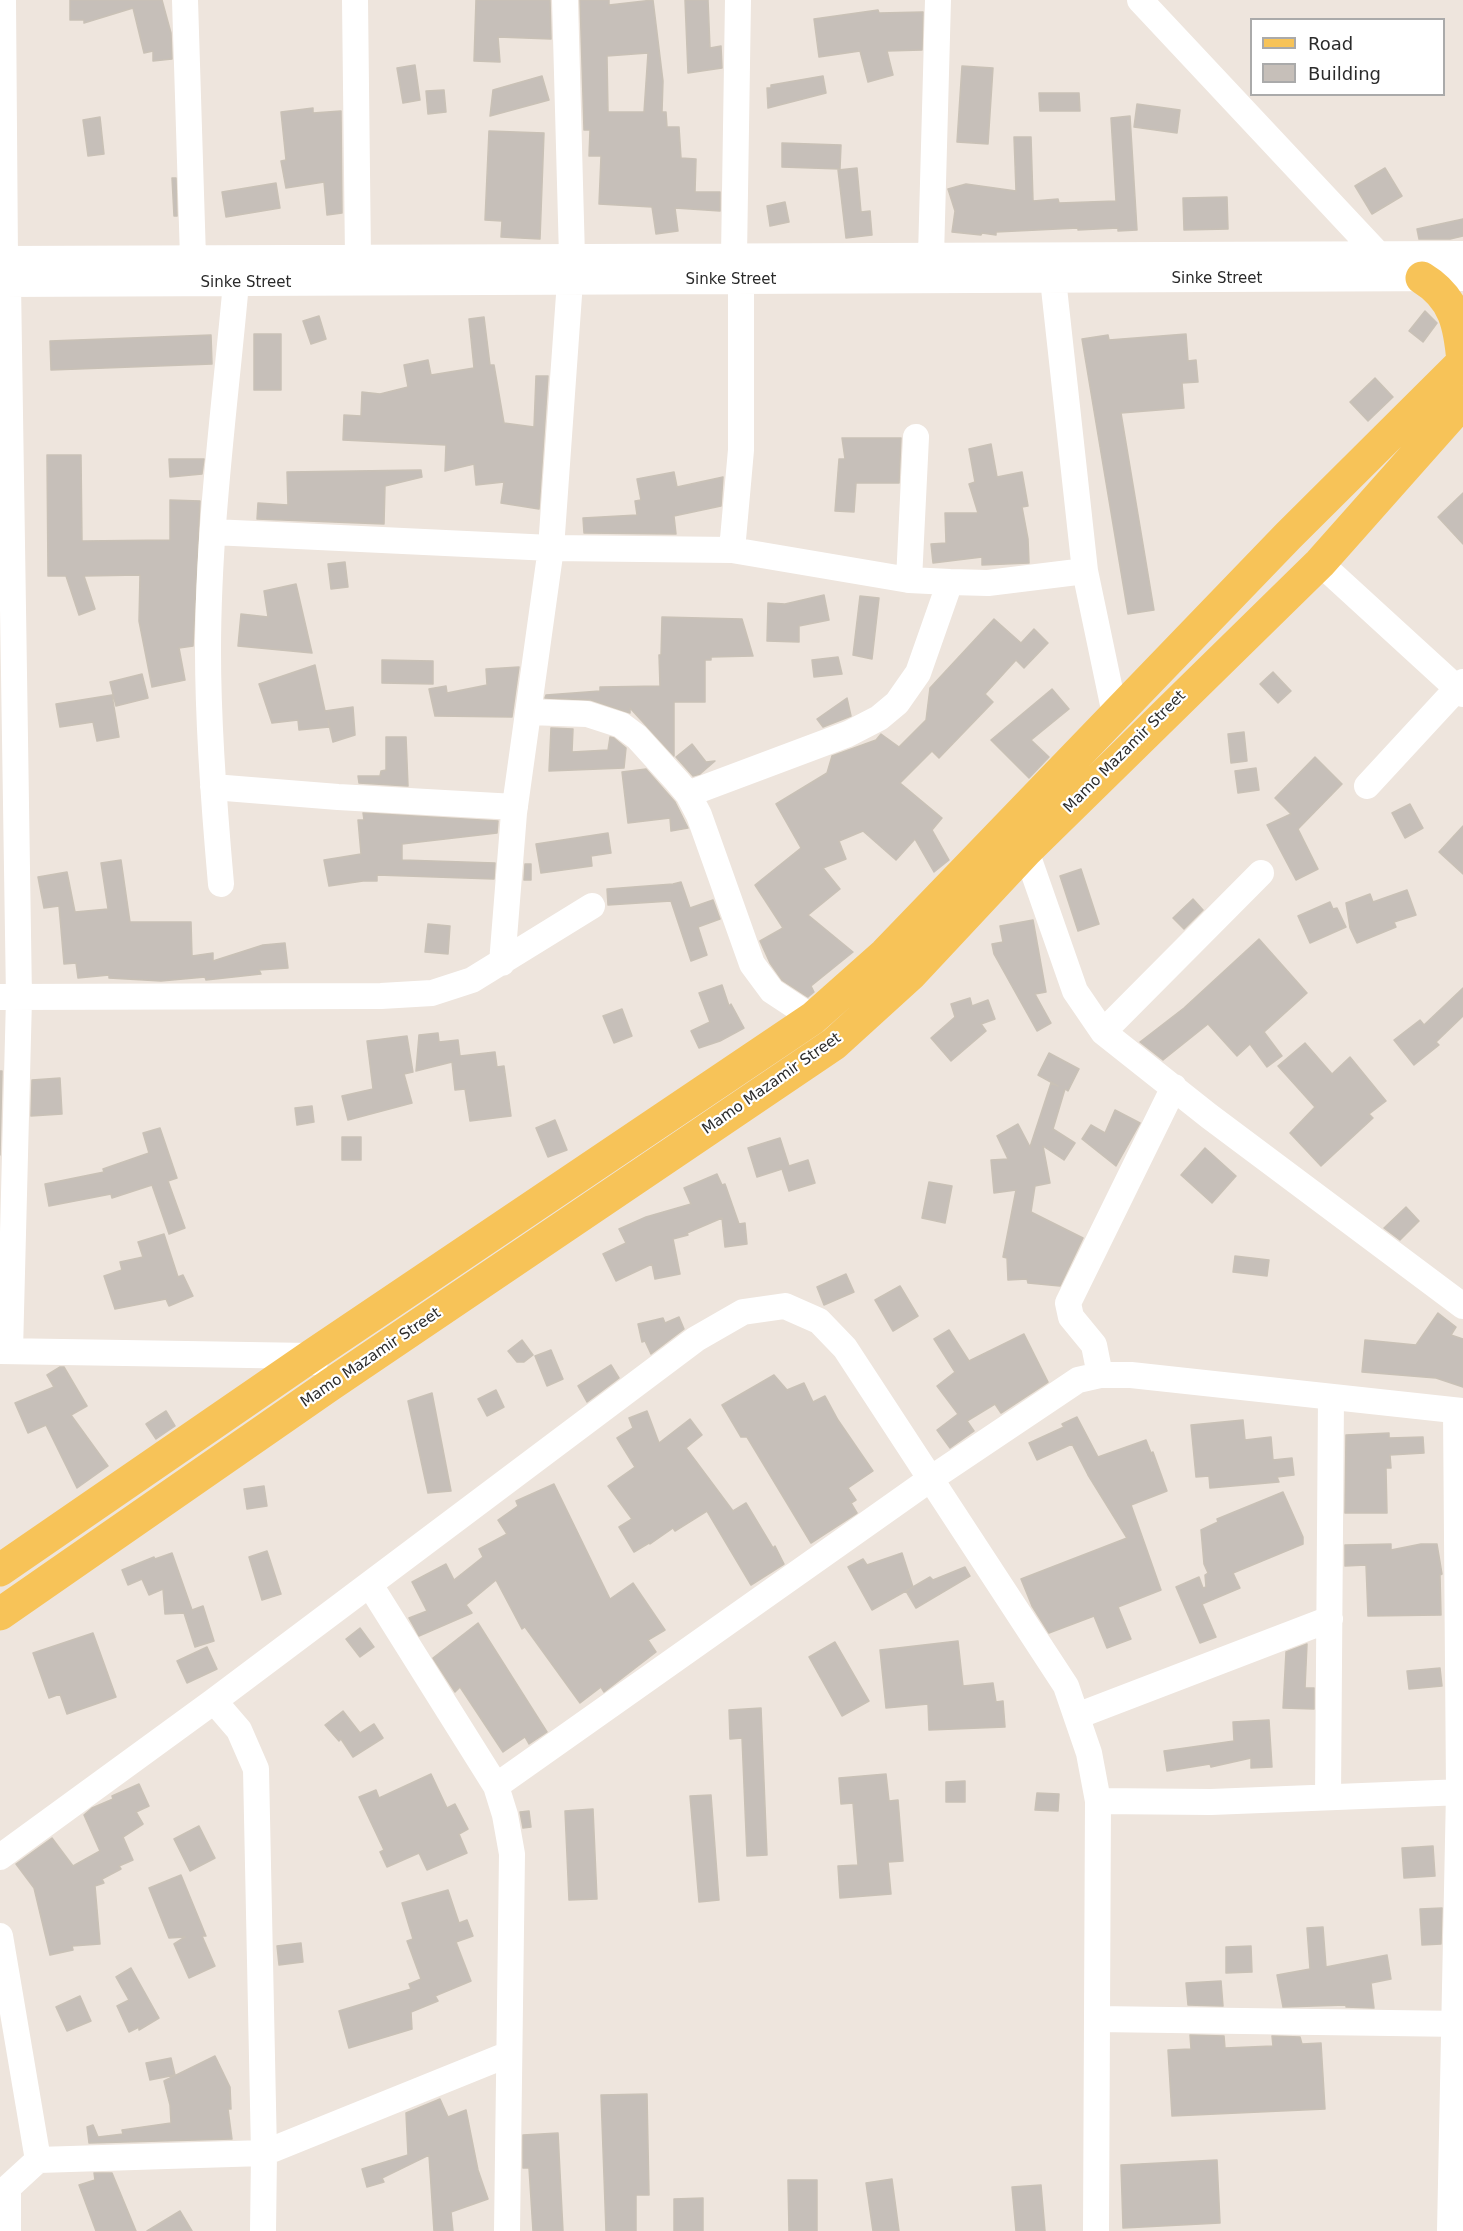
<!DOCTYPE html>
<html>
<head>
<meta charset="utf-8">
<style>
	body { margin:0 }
	#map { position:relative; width:1463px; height:2231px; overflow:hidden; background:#eee5dd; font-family:"DejaVu Sans",sans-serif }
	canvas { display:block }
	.legend { position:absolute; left:1250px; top:18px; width:195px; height:78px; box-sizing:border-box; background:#fff; border:2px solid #aaa; margin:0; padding:8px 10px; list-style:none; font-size:18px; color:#2b2b2b }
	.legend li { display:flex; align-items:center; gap:12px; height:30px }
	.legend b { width:30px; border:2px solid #aaa }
</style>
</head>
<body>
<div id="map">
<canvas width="1463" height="2231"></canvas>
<ul class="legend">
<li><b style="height:8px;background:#f7c358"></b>Road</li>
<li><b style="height:16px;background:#c6bfb9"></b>Building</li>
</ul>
</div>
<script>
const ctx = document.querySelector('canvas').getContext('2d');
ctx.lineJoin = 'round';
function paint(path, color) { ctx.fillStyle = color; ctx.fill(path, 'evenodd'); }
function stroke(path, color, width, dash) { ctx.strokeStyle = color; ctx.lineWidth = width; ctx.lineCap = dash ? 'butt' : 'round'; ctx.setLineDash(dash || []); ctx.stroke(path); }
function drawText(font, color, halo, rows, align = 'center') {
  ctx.font = font + ' "DejaVu Sans",sans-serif'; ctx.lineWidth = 4.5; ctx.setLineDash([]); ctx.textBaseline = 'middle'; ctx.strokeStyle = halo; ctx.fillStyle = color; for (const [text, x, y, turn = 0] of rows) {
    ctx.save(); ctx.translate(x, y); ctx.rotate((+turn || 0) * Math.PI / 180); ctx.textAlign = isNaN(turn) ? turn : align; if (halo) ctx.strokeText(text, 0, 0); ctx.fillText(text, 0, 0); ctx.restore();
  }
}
const building = new Path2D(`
	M70,0H162L171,33L172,59L153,61V51L144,53L133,8L84,23V20H70Z
	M476,0H550L551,39L498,37L500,62L474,61Z
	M580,0H609V5L653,0L663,81L662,112H666L667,127H679L681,158L696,159L695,192H720V211L675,208L678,231L656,234L652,207L599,204L601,156H589L590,130H584ZM648,53L644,112H608L607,56Z
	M685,0H708L710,48L721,46L722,68L688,73Z
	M878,10L879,13L923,12L922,50L887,51L893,75L868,82L860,51L819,57L814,19Z
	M415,65L420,100L403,103L397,68Z
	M962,66L993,68L988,144L957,142Z
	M542,76L549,100L490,116L493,90Z
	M823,76L826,93L768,108L767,88H771V85Z
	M444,90L446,112L428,114L426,91Z
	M1039,93H1079L1080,111H1040Z
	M1137,104L1180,110L1177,133L1134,127Z
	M313,108V113L341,111L342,213L327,215L324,182L286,188L281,161L286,160L281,112Z
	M1130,116L1137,230L1118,231V228L1078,230V228L996,232V235L982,233L981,235L952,232L955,211L948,189L966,184L1016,191L1014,137H1031L1033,201L1058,199L1059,203L1116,201L1111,118Z
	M100,117L104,154L88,156L83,120Z
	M489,131L544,133L540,239L501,237L502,221L485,220Z
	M782,143L841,145L840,169L782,167Z
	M857,168L861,212L870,211L872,235L846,238L838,170Z
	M1385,168L1402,196L1372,214L1355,186Z
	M172,178H176L177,216H174Z
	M276,183L280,208L226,217L222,192Z
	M1227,197L1228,229L1184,230L1183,198Z
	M785,202L789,222L770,226L767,206Z
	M1463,219V236L1450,239H1419L1417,229Z
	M1425,311L1437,323L1423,342L1409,331Z
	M319,316L326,339L311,344L303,321Z
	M484,317L490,365H494L504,423L534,427L536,376H548L539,509L501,503L504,482L476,485L474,464L445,471L446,445L343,440L344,415L361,416L362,392L380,394L408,387L404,365L428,360L431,375L474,368L469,319Z
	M254,334H281V390H254Z
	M1186,334L1188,361L1196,360L1198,382L1182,383L1184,408L1121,413L1154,610L1128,614L1082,339L1108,335L1109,340Z
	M211,335L212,364L51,370L50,341Z
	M1375,378L1393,397L1368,421L1350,402Z
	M842,438H901L899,483H856L854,512L835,511L839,459H845Z
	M991,444L997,477L1022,472L1028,506L1022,507L1028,539L1029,563L982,565V557L933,563L931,544L946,543L945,513H978L969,484L975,482L969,449Z
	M47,455H81L82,541L170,540V500L200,501L193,646L179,648L185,680L152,687L139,621L140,575L84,576L95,609L79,615L66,576H48Z
	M169,459H204L202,474L170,477Z
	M421,470L422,477L385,486L384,524L257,519L258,503L288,505L287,472Z
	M674,472L677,487L723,477L721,506L674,516L676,534L584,533L583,518L637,515L635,501L641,500L637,479Z
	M1463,493V544L1438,517Z
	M345,562L348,587L331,589L328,564Z
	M296,584L312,653L238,646L241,614L268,617L264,591Z
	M824,595L829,620L799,626V642L767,641L768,603L785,604Z
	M860,596L879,598L872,659L853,655Z
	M662,617L742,619L753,656L711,657V660H705V702H674V756L630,708V713L591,700L545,698L546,695L600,691V687L660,686L659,655H661Z
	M994,619L1021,643L1034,629L1048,643L1024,668L1016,660L985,694L993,702L939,758L932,751L900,783L942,818L932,830L949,860L934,872L915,839L896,860L863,831L839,841L846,859L823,868L840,889L808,915L853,952L811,986L814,992L808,997L782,980L770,963L760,941L783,928L755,885L801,848L776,804L827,773L832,756L876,740L881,734L899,747L926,720L930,688Z
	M838,657L842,674L814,677L812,660Z
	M382,660L433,661V684L382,683Z
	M315,665L325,711L353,707L355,735L333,742L328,720L329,727L299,730L298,720L272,723L259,684Z
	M519,667L512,717L435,716L429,689L446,686L447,693L487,685L486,669Z
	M1273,672L1291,691L1278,703L1260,684Z
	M142,674L148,698L116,706L110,682Z
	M1052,689L1069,709L1031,740L1049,757L1029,778L991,740Z
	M112,695L119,737L97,741L93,722L60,727L56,704Z
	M847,698L851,716L823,727L817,719Z
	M551,728L573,729L572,752L608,750L610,737L614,738L626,748L624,768L549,771Z
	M1244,732L1247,761L1231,763L1228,734Z
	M386,737H406L408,786L359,783L358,776H380L381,771L386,770Z
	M692,744L706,762L715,761L700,774L693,776L676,757Z
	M1315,757L1342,784L1298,829L1318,869L1296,880L1267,825L1291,814L1275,798Z
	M1256,768L1259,790L1238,793L1235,771Z
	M646,769L675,802L688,828L671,831L670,818L628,823L622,772Z
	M1410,804L1423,828L1405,838L1392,813Z
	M363,813L498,821L497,833L402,844V860L495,863L494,879L377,875V881H363L329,886L324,860L361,854L358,820H364Z
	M1463,826V874L1439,852Z
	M608,833L611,853L591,856L592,866L541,873L536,844Z
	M121,860L130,922H191L192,956L213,953V961L263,945L285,943L288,968L259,970L261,974L206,980L205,977L161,981L109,978V975L78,978L76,963L64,964L59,906L44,908L38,877L67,872L75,912L108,909L101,863Z
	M525,864H531V880H524Z
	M1081,869L1099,924L1078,931L1060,876Z
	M681,882L690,908L713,900L720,919L698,927L707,955L691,961L671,901L608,905L607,889L673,884Z
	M1407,890L1416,915L1394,922L1396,927L1357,943L1350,928L1346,903L1370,894L1373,902Z
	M1193,899L1203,910L1184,929L1173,918Z
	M1330,902L1333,909L1337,908L1346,927L1310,943L1298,916Z
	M1033,920L1046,992L1035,994L1051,1023L1037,1031L994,954L992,944L1003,942L1000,926Z
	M428,924L450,926L448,954L425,952Z
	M1259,939L1307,993L1264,1032L1282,1056L1267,1067L1250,1044L1237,1056L1208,1024L1163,1060L1140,1042L1184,1008Z
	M722,985L729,1006L731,1004L744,1028L720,1041L699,1048L691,1031L710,1022L699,993Z
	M1463,988V1016L1436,1042L1439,1045L1414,1065L1394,1040L1420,1020L1424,1025Z
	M970,998L972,1006L988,1000L995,1019L981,1024L986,1031L951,1061L931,1038L955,1017L951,1004Z
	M622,1009L632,1036L614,1043L603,1016Z
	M438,1033L439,1042L458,1040L460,1056L495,1052L497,1067L504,1066L511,1116L470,1121L465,1089L455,1090L452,1062L416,1071L419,1035Z
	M407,1036L413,1072L404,1074L412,1103L348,1120L342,1096L373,1089L367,1041Z
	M1305,1043L1332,1074L1350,1057L1386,1101L1369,1114L1373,1118L1321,1166L1290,1133L1315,1107L1278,1066Z
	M1049,1053L1079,1069L1068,1091L1065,1089L1053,1129L1075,1143L1064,1160L1043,1146L1050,1183L1035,1186L1031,1212L1083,1238L1060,1286L1028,1283L1027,1279L1008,1280L1007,1258L1003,1257L1016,1190L994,1193L991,1160L1008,1159L997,1136L1018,1124L1030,1147L1051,1083L1058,1086L1038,1075Z
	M0,1071H2L0,1155Z
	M60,1078L62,1114L31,1116L32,1080Z
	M312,1106L314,1122L297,1125L295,1108Z
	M1115,1110L1140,1123L1116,1166L1082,1139L1091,1125L1105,1133Z
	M555,1120L567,1150L548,1157L536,1128Z
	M160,1128L177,1178L168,1181L185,1228L169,1234L152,1185L112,1198L111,1194L49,1206L45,1184L104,1172L103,1169L149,1153L143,1133Z
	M342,1137H361V1160H342Z
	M780,1138L789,1166L808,1160L815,1183L789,1191L782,1169L757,1177L748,1148Z
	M1205,1148L1236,1176L1212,1203L1181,1175Z
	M717,1174L722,1185L725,1184L739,1224L745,1223L747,1244L725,1247L722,1218L687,1233L688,1235L673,1239L680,1274L655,1279L652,1264L616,1281L603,1254L626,1243L619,1229L646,1217L691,1204L684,1188Z
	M929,1182L952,1186L945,1223L922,1218Z
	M1406,1207L1419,1221L1400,1240L1384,1228Z
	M164,1234L178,1277L183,1275L193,1296L169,1306L166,1299L115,1309L104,1276L122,1270L120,1262L143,1257L138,1242Z
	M1235,1256L1269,1260L1267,1276L1233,1272Z
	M846,1274L854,1292L824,1305L817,1287Z
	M900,1286L918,1316L893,1331L875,1300Z
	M1438,1313L1456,1327L1451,1335L1463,1339V1387L1436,1378L1362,1372L1365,1340L1416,1345Z
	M679,1317L684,1329L651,1354L645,1341L642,1342L638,1324L663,1318L665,1323Z
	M949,1330L969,1361L1024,1334L1048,1382L1001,1413L995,1404L967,1421L974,1431L950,1448L937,1430L958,1414L937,1386L955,1372L934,1339Z
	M522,1340L533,1355L524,1362H517L508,1351Z
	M551,1350L563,1379L547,1386L535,1356Z
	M611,1365L619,1378L587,1402L578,1386Z
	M60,1367H64L87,1406L71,1415L108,1466L77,1488L46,1425L28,1433L15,1403L54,1387L47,1375Z
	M774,1375L787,1390L804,1383L813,1402L825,1396L838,1420L873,1471L848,1488L856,1500L851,1503L857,1513L811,1543L747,1437H741L722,1405Z
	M496,1390L504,1407L487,1416L478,1399Z
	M432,1393L451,1491L428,1493L408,1401Z
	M166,1411L175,1426L156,1439L146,1424Z
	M647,1411L659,1443L690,1419L702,1435L686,1448L733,1511L746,1503L773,1548L775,1546L784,1564L751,1585L707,1511L675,1531L673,1528L650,1544L649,1543L634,1552L619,1527L632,1519L608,1486L635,1467L617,1438L633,1428L629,1418Z
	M1077,1417L1098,1457L1146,1440L1151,1453L1153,1452L1167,1491L1131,1505L1161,1590L1118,1607L1131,1639L1107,1648L1094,1616L1049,1633L1032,1606L1021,1579L1127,1538L1088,1475L1072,1444L1037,1460L1029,1443L1064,1427L1062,1424Z
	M1243,1420L1245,1440L1271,1437L1273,1460L1292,1458L1294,1475L1277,1477L1279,1482L1210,1488L1209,1476L1196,1477L1191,1425Z
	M1389,1433V1438L1423,1437L1424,1453L1390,1455L1391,1468H1386L1387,1513H1345L1346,1435Z
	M554,1484L610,1599L633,1583L665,1630L648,1640L656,1652L604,1692L601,1687L580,1703L525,1627L522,1629L496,1580L466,1605L472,1613L419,1636L409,1618L427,1611L412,1582L446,1564L454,1580L483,1557L479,1549L507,1534L498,1520L518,1506L516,1501Z
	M264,1486L267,1506L247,1509L244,1489Z
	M1283,1492L1303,1537V1544L1233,1573L1240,1588L1202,1604L1216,1637L1200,1643L1176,1587L1199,1577L1203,1588L1206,1587L1205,1575L1208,1573L1204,1564L1201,1530L1218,1522L1217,1519Z
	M1391,1544V1550L1421,1544H1437L1442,1574L1440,1575L1441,1615L1368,1616L1366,1565L1345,1566V1545Z
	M267,1551L281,1594L262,1600L249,1557Z
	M172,1553L192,1610L203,1606L214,1641L195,1647L184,1613L165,1614L163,1589L149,1595L142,1579L128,1585L122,1570L154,1557L155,1559Z
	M902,1553L913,1587L872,1610L848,1567L863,1559L867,1565Z
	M965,1567L970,1576L916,1608L906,1591L930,1577L933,1580Z
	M478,1623L547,1732L529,1744L525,1737L503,1752L460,1687L455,1692L433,1658Z
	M360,1628L374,1647L360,1657L346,1639Z
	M93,1633L116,1697L67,1714L60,1694L49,1698L33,1653Z
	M958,1641L963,1686L993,1683L996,1702L1003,1701L1005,1727L929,1730L928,1704L886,1708L880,1650Z
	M835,1642L869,1701L842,1716L809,1657Z
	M1307,1644L1305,1688H1314V1709L1283,1708L1286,1652Z
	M207,1647L217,1669L187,1683L177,1661Z
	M1440,1668L1442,1686L1409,1689L1407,1671Z
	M761,1708L767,1855L747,1856L742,1738L730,1739L729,1710Z
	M343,1711L360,1733L374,1724L383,1738L353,1757L341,1739L339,1741L325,1725Z
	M1269,1720L1272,1767L1251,1768V1758L1211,1767L1210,1764L1167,1771L1164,1751L1234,1741L1233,1722Z
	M431,1774L447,1808L455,1804L468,1829L459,1834L467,1853L427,1870L419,1853L387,1867L380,1852L384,1850L359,1797L376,1790L379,1798Z
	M886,1774L889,1801L898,1800L903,1861L888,1862L891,1894L840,1898L838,1866L858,1865L853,1803L841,1804L839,1778Z
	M965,1781V1802H946V1782Z
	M139,1784L149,1806L136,1812L143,1824L123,1837L133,1860L119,1866L121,1869L102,1879L104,1883L95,1886L100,1944L72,1946L73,1950L50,1955L34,1888L16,1864L52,1838L73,1866L100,1851L84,1815L92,1808L113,1799L112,1796Z
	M1037,1793L1059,1794L1058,1811L1035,1810Z
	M711,1795L719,1900L699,1902L690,1796Z
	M593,1809L597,1899L569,1900L565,1811Z
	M529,1811L531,1827L523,1828L520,1812Z
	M199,1826L215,1858L190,1871L174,1839Z
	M1433,1846L1435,1876L1404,1878L1402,1848Z
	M181,1875L206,1936H202L215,1966L189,1978L174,1944L185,1937L169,1938L149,1888Z
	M448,1890L459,1923L467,1920L473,1936L456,1942L471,1981L435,1996L438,2001L411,2012L412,2029L349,2048L339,2011L411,1989L409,1984L421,1979L407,1941L413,1939L402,1903Z
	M1442,1908L1441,1944L1422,1945L1420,1909Z
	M1323,1927L1326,1967L1387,1955L1391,1979L1371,1983L1374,2008L1346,2007V2005L1283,2007L1277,1975L1310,1969L1307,1928Z
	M301,1943L303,1962L279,1965L277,1946Z
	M1251,1946L1252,1972L1226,1973V1947Z
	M131,1968L159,2018L139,2030V2027L129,2032L117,2006L129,2000L116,1977Z
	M1221,1981L1223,2006L1188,2005L1186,1983Z
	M80,1996L91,2021L67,2031L56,2007Z
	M1190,2035L1224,2036L1225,2048L1273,2046L1272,2036L1300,2037L1302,2044L1321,2043L1325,2109L1172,2116L1168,2050L1191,2049Z
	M215,2056L230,2087L231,2109H228L232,2139L89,2143L87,2127L93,2125L98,2137L123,2134L122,2130L171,2123L170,2105L164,2081Z
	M171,2058L175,2075L150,2080L146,2063Z
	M647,2094L649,2195H636V2231H606L601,2095Z
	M440,2099L448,2117L466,2110L478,2170L488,2199L451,2212L453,2231H434L429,2155L382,2178L384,2182L367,2187L362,2169L408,2155L406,2113Z
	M558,2133L563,2231H533L529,2168H523V2135Z
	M1217,2160L1220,2223L1123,2228L1121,2165Z
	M94,2173H112L136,2231H96L79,2185L95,2180Z
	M892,2179L899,2231H873L866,2183Z
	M788,2180H817V2231H789Z
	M1041,2185L1045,2231H1016L1012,2187Z
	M703,2198V2231H674V2199Z
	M180,2211L192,2231H147Z`);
const minor = new Path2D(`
	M3,0L5,259L8,284L19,998L10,1351
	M185,0L193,258
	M355,0L358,258
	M1140,0L1378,254L1383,262
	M734,256L738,0
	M931,256L938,0
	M0,259L1463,254
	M1053,279L1085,571L1115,714
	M0,284L1463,278
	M213,532L551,548L732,550L909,580L950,582L988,583L1085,571
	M732,550L741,450V280
	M1320,563L1463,694
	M909,580L916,437
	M528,712L587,714L621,725L637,737L677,781L688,794L699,815L752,964L772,991L813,1018
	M1367,786L1463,682
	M213,787L338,797L515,807
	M688,794L848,734L879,718L897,703L918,673L950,582
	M1014,841L1026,851L1075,991L1103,1032L1209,1116L1463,1306
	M221,884C214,806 208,729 208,651C208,528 225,405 236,283
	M502,963L514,813L551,548L570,281L572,257L565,0
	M0,997L381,996L432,993L472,980L592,906
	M1103,1032L1261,873
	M0,1351L311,1356L315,1362
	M1100,1375L1094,1345L1071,1317L1068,1303L1174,1087
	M370,1585L496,1786L505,1815L512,1854L507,2231
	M214,1701L239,1730L256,1769L264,2153L263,2231
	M1077,1716L1330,1619
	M496,1786L929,1480L1078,1380L1100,1375H1131L1463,1411
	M1328,1797L1331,1397
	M1098,1801L1211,1802L1463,1792
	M0,1857L214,1701L696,1339L743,1312L785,1306L819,1321L845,1348L1066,1686L1089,1753L1098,1801L1096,2231
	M0,1936L38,2160
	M1097,2019L1463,2024
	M8,2188V2231
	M0,2195L38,2160L264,2153L509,2054
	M1450,2231L1459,1792L1456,1411`);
const major = new Path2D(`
	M0,1570L311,1356L813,1018L885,954L1288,536L1463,362C1460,326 1455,298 1422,278
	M0,1614L330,1385L834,1044L911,974L1026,851L1320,563L1463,402`);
const streetNames = [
	["Sinke Street",1217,279],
	["Sinke Street",731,280],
	["Sinke Street",246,283],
	["Mamo Mazamir Street",1125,752,-45],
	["Mamo Mazamir Street",772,1084,-35],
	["Mamo Mazamir Street",371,1358,-34]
];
paint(building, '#c6bfb9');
stroke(building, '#c9c1b6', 1.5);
stroke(minor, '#fff', 26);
stroke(major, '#f7c358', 33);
drawText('15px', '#2b2b2b', '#fff', streetNames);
</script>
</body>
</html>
